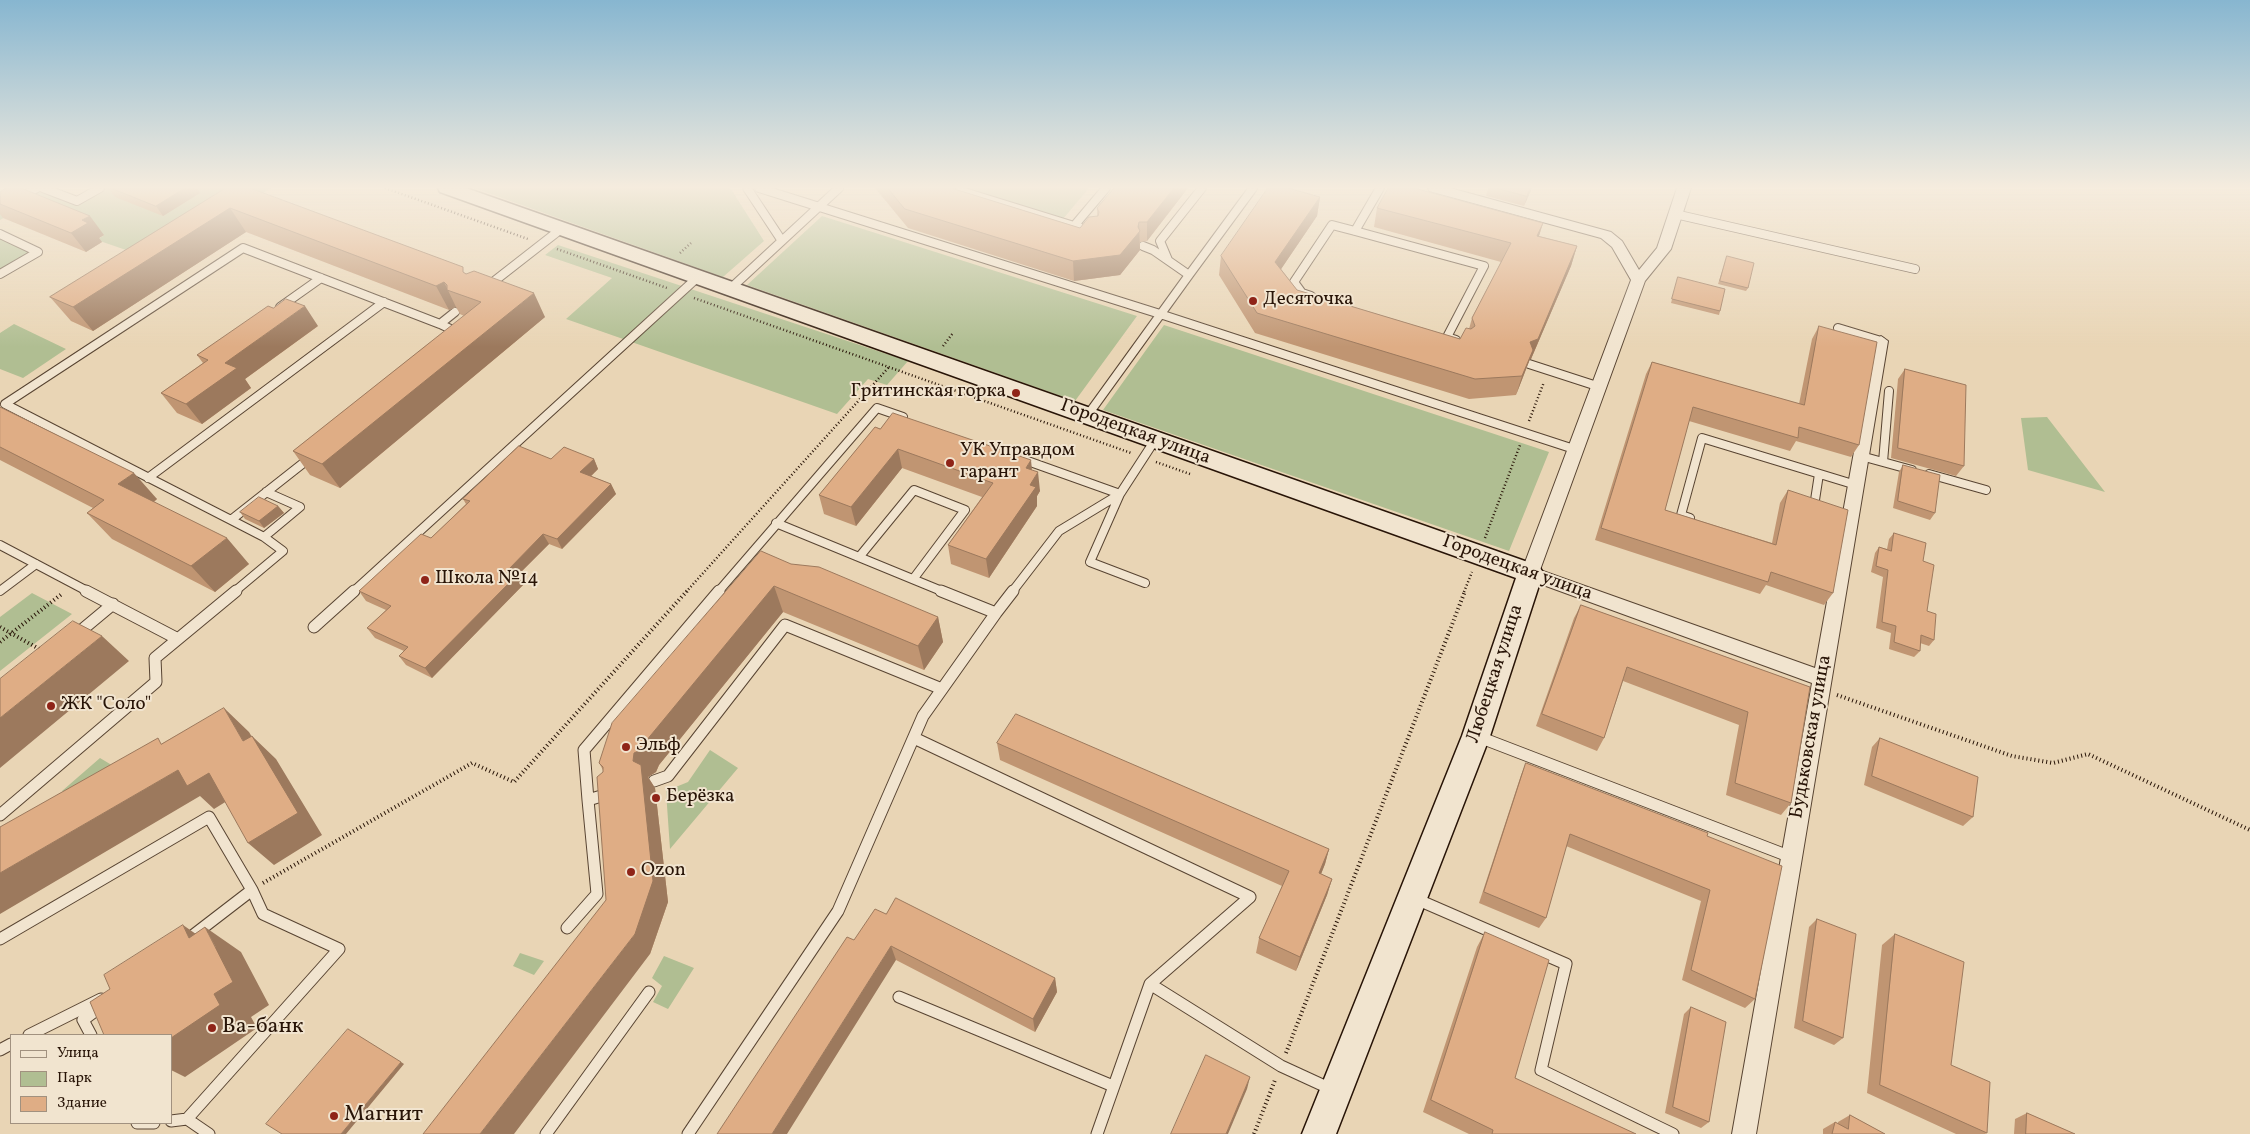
<!DOCTYPE html>
<html>
<head>
<meta charset="utf-8">
<style>
	body { margin:0 }
	#map { position:relative; width:2250px; height:1134px; overflow:hidden; background:#e9d5b5; font-family:Vollkorn,serif }
	canvas { display:block }
	.legend { position:absolute; left:10px; top:1034px; width:162px; height:90px; box-sizing:border-box; background:#f1e4cf; border:1px solid #a1917f; margin:0; padding:6px 9px; list-style:none; font-size:15px; color:#281407 }
	.legend li { display:flex; align-items:center; gap:10px; height:25px }
	.legend b { width:25px; border:1px solid #a1917f }
</style>
</head>
<body>
<div id="map">
<canvas width="2250" height="1134"></canvas>
<ul class="legend">
<li><b style="height:6px;background:#f1e4cf"></b>Улица</li>
<li><b style="height:14px;background:#b0be92"></b>Парк</li>
<li><b style="height:14px;background:#dfad85"></b>Здание</li>
</ul>
</div>
<script>
const ctx = document.querySelector('canvas').getContext('2d');
ctx.lineJoin = 'round';
function paint(path, color) { ctx.fillStyle = color; ctx.fill(path, 'evenodd'); }
function stroke(path, color, width, dash) { ctx.strokeStyle = color; ctx.lineWidth = width; ctx.lineCap = dash ? 'butt' : 'round'; ctx.setLineDash(dash || []); ctx.stroke(path); }
function drawText(font, color, halo, rows, align = 'center') {
  ctx.font = font + ' Vollkorn,serif'; ctx.lineWidth = 4; ctx.setLineDash([]); ctx.textBaseline = 'middle'; ctx.strokeStyle = halo; ctx.fillStyle = color; for (const [text, x, y, turn = 0] of rows) {
    ctx.save(); ctx.translate(x, y); ctx.rotate((+turn || 0) * Math.PI / 180); ctx.textAlign = isNaN(turn) ? turn : align; if (halo) ctx.strokeText(text, 0, 0); ctx.fillText(text, 0, 0); ctx.restore();
  }
}
const green = new Path2D(`
	M104,188H271L155,260L97,240L104,235L28,204L0,220V211L39,190L77,204Z
	M474,188H728L731,189L764,241L723,277Z
	M966,188H1089L1063,219Z
	M822,216L1137,316L1075,401L747,285Z
	M0,238L32,252L0,271Z
	M558,245L908,361L887,385L868,379L837,414L566,319L612,278L545,255Z
	M14,324L66,349L23,378L0,369V333Z
	M1164,325L1549,452L1509,551L1103,410Z
	M2047,417L2105,492L2028,470L2021,418Z
	M32,593L72,614L0,671V617Z
	M710,750L738,768L670,849L666,791L688,782Z
	M100,758L120,770L73,798L62,791Z
	M520,953L544,961L534,975L513,966Z
	M664,956L694,968L668,1009L653,1002L662,986L652,978Z`);
const pathFar1 = new Path2D(`
	M385,188L528,239
	M557,249L667,288
	M680,253L691,243
	M694,298L1131,453
	M943,346L953,333
	M1529,421L1544,382
	M1156,462L1190,474
	M1485,538L1520,445
	M686,592L889,367
	M1464,592L1472,572`);
const path = new Path2D(`
	M0,627L41,650
	M0,642L63,593
	M1837,695L2012,756L2053,763L2088,754L2250,830
	M263,883L472,763L514,782L687,591
	M1286,1053L1465,591
	M1254,1134L1275,1080`);
const laneFar1 = new Path2D(`
	M43,188L77,201L100,188
	M747,188L782,241
	M759,188L1160,314L1577,450
	M960,188L961,191L1074,226
	M1380,188L1355,231L1484,266L1447,337L1456,340
	M0,208L37,188
	M1675,214L1915,269
	M1079,227L1074,226L1106,188
	M0,234L38,252L0,274
	M1168,260L1160,241L1202,188
	M1189,275L1253,188
	M488,286L561,229
	M730,289L839,188
	M1311,296L1302,293L1294,282L1332,225L1355,231
	M280,307L321,278
	M455,312L440,324L459,333
	M1838,328L1881,341
	M1529,364L1600,387
	M1087,416L1189,275L1153,250L1143,246
	M1861,456L1912,470
	M311,457L231,520L5,404L243,248L440,324
	M1022,459L1120,494L1090,562L1145,583
	M1883,462L1889,391
	M1929,474L1986,490
	M148,478L384,302
	M1815,500L1819,474
	M1690,518L1681,515L1702,438L1856,485
	M231,520L264,537L283,551L234,592
	M776,523L944,592
	M264,537L300,507L266,492
	M0,545L89,592
	M860,556L914,490L965,510L914,578
	M0,591L36,564
	M353,592L698,277
	M718,592L877,408L903,417
	M1012,592L1059,531L1120,494L1155,440`);
const lane = new Path2D(`
	M86,591L178,639
	M941,591L996,613L1013,591
	M314,627L354,591
	M77,634L113,604
	M1479,737L1791,857
	M914,738L1250,897L1150,984
	M654,781L668,776L785,625L942,689
	M608,794L588,800L584,750L719,591
	M0,815L156,682L155,658L236,591
	M1416,899L1566,964L1541,1070L1673,1134
	M567,928L597,894L588,800
	M0,939L209,817L252,890L263,914L339,949L187,1119
	M187,940L252,890
	M899,997L1113,1086
	M29,1035L101,999
	M91,1035L83,1020L103,1005
	M0,1050L11,1044
	M171,1121L187,1119L209,1134
	M137,1123H154
	M546,1134L649,992
	M688,1134L838,911L923,716L996,613
	M1097,1134L1150,984L1281,1066L1331,1089`);
const street = new Path2D(`
	M1428,188H1450L1611,232L1622,241L1639,270L1657,248L1677,188H1691L1671,249L1645,281L1540,570L1815,668L1874,341L1881,336L1888,341L1756,1134H1732L1812,683L1524,578L1521,573L1631,280L1612,247L1601,238L1429,191Z`);
const secondary = new Path2D(`
	M438,188H466L1539,566L1543,573L1490,736L1336,1134H1302L1462,736L1516,578L440,192Z`);
const wall = new Path2D(`
	M108,188H197L200,193L163,216L115,197Z
	M226,188L466,274L545,317L340,488L310,475L293,451L464,316L460,314L456,307L449,310L246,232L93,331L71,321L50,297Z
	M875,188H951L1080,228L1097,216V208L1114,188H1188L1147,241L1140,242V250L1120,275L1074,281L908,228Z
	M1488,188H1532L1524,206L1486,196Z
	M0,192L104,235L99,238L102,242L86,252L3,218L0,214Z
	M1320,197L1317,216L1281,269L1297,290L1460,339L1469,329L1472,318L1501,262L1374,227L1377,208L1543,223L1539,236L1577,246L1571,266L1531,359H1530L1516,395L1469,399L1255,333L1219,275L1221,256Z
	M1727,256L1748,288L1746,291L1718,284Z
	M1678,277L1720,311L1719,315L1671,303Z
	M318,326L245,379L251,388L202,424L177,413L161,393L203,363L197,355Z
	M1819,326L1859,445L1851,457L1796,441L1790,451L1689,421L1665,510L1772,543L1780,503L1788,490L1833,593L1824,605L1766,585L1760,594L1595,540L1646,374L1652,362L1799,404L1812,339Z
	M1905,369L1964,466L1956,476L1891,458L1898,379Z
	M0,407L157,499L154,502L249,564L215,592L112,539L87,513L93,508L0,460Z
	M875,427L1032,470L1040,491L1037,496V506L989,578L951,564L948,545L982,497L902,468L856,526L824,514L819,495Z
	M551,459H594L598,469L591,476L611,484L616,494L562,549L549,544L518,575L524,584L432,678L406,665L399,656L404,651L375,638L367,628L386,610L366,601L359,591L431,538L466,504L463,499Z
	M1903,465L1935,513L1930,520L1893,508L1899,472Z
	M278,506L284,513L264,528L245,519L240,512Z
	M1894,533L1923,561L1927,611L1934,640L1929,646L1920,643V651L1914,657L1889,649L1891,633L1876,628L1883,577L1871,572L1875,553L1879,547L1887,549L1889,539Z
	M791,564L938,617L943,642L924,670L783,612L659,765L656,772L648,777L655,788L668,902L650,954L606,900L603,770L599,763Z
	M1581,605L1810,687L1791,803L1781,815L1726,795L1739,725L1623,681L1604,738L1597,751L1536,726L1574,618Z
	M1880,738L1973,817L1963,826L1864,785L1872,747Z
	M997,743L1329,849L1325,864L1321,874L1332,879L1327,895L1296,971L1256,953L1259,938L1282,886L1000,760Z
	M1526,763L1707,836L1755,999L1745,1008L1682,980L1701,901L1566,846L1546,918L1539,928L1479,903L1521,775Z
	M886,914L1055,978L1057,992L1035,1032L896,960L854,940Z
	M1817,919L1843,1038L1834,1045L1794,1028L1809,927Z
	M1485,932L1515,1078L1636,1134H1469L1423,1112L1477,947Z
	M1895,934L1951,1065L1987,1133L1985,1134H1956L1867,1093L1882,945Z
	M1691,1007L1709,1122L1701,1128L1665,1113L1684,1014Z
	M2027,1113L2075,1134H2014L2015,1119Z
	M1850,1115L1885,1134H1823V1129L1835,1122L1838,1124V1122Z`);
const shadedWall = new Path2D(`
	M185,188H197L200,193L163,216L156,206Z
	M1174,188H1188L1147,241V222Z
	M1530,188H1532L1524,206L1527,196Z
	M1320,197L1317,216L1273,281L1275,262Z
	M230,208L246,232L93,331L73,307Z
	M90,216L104,235L99,238L102,242L86,252L71,233L82,220Z
	M1139,222L1140,250L1120,275L1074,281L1073,261L1138,227Z
	M1543,223L1537,242V236Z
	M1577,246L1571,266L1531,359H1530L1516,395L1522,376L1530,342Z
	M444,282L456,307L449,310L436,286Z
	M534,293L545,317L340,488L322,464Z
	M305,306L318,326L245,379L251,388L202,424L186,404L225,363Z
	M898,449L902,468L856,526L851,507Z
	M594,459L598,469L585,482L580,472Z
	M1031,460L1033,480L1026,468Z
	M1038,472L1040,491L1037,496V506L989,578L986,559L1030,485Z
	M134,473L157,499L143,510L118,484Z
	M611,484L616,494L562,549L557,539Z
	M278,506L284,513L264,528L259,521Z
	M543,534L549,544L518,575L524,584L432,678L425,668L508,570Z
	M227,538L249,564L215,592L191,566Z
	M774,586L783,612L659,765L656,772L648,777L655,788L668,902L650,954L514,1134H480L635,934L633,761L634,753L646,741Z
	M938,617L943,642L924,670L918,646Z
	M102,636L129,661L0,768V718Z
	M224,708L249,732L268,764L243,741Z
	M252,736L276,759L322,835L274,865L248,843Z
	M178,770L209,773L235,796L214,809L200,796L0,914V873Z
	M1329,849L1325,864L1315,889L1319,873Z
	M1332,879L1327,895L1296,971L1300,957Z
	M183,925L216,948L205,927L241,952L269,1005L251,1017L257,1028L185,1077L171,1070V1038L214,994Z
	M891,946L896,960L787,1134H772Z
	M1055,978L1057,992L1035,1032L1033,1019Z
	M401,1062L404,1064L346,1134H341Z
	M1250,1077L1247,1089L1228,1134H1226Z`);
const building = new Path2D(`
	M6,188H21L90,216L82,220L88,223L71,233L0,204V192Z
	M111,188H185L156,206Z
	M226,188H250L463,267V272L466,274L474,271L534,293L322,464L293,451L481,302L447,290V285L444,282L436,286L230,208L73,307L50,297Z
	M888,188H951L1080,228L1089,217L1098,216L1099,212L1097,208L1114,188H1174L1147,222H1139L1138,227L1140,231L1120,255L1073,261L905,209Z
	M1268,188H1288L1320,197L1275,262L1297,290L1460,339L1466,328L1471,329L1475,326L1472,318L1511,243L1377,208L1388,188H1414L1543,223L1537,236L1577,246L1538,339L1530,342L1533,350L1522,376L1475,379L1257,313L1221,256Z
	M1496,188H1530L1527,196Z
	M1727,256L1754,263L1748,288L1720,281Z
	M1678,277L1725,289L1720,311L1672,299Z
	M286,299L305,306L225,363L237,368L186,404L161,393L208,360L197,355L268,306L273,308Z
	M1819,326L1877,342L1859,445L1799,427L1798,438L1693,407L1665,510L1776,545L1788,490L1848,510L1833,593L1771,572L1768,582L1601,528L1652,362L1804,405Z
	M1905,369L1966,385L1964,466L1898,448Z
	M0,407L134,473L118,484L227,538L191,566L87,513L104,500L0,447Z
	M893,413L1031,460L1026,468L1038,472L1030,485L1036,487L986,559L948,545L993,483L898,449L851,507L819,495L875,427L880,429Z
	M519,446L551,459L564,447L594,459L580,472L611,484L557,539L543,534L508,570L518,574L425,668L399,656L408,647L367,628L391,606L359,591L421,534L431,538L470,501L463,499Z
	M1903,465L1940,475L1935,513L1898,501Z
	M259,497L278,506L259,521L240,512Z
	M1894,533L1926,543L1923,561L1934,565L1927,611L1936,614L1934,640L1921,635L1920,651L1894,642L1896,626L1882,622L1888,570L1876,566L1879,547L1891,551Z
	M761,551L791,564L819,567L938,617L918,646L774,586L646,741L643,749L634,753L633,761L641,765L653,881L635,934L480,1134H423L606,900L597,777L603,772V767L599,763L612,723Z
	M1581,605L1810,687L1791,803L1735,783L1748,712L1627,667L1604,738L1542,714Z
	M73,621L102,636L0,718V679Z
	M224,708L243,741L252,736L298,813L248,843L209,773L187,786L178,770L0,873V827L158,738L161,744Z
	M1016,714L1329,849L1319,873L1332,879L1300,957L1259,938L1289,871L997,743Z
	M1880,738L1978,777L1973,817L1872,776Z
	M1526,763L1708,833L1707,836L1782,866L1755,999L1691,970L1710,890L1570,834L1546,918L1484,892Z
	M896,898L1055,978L1033,1019L891,946L772,1134H717L847,937L854,940L875,909L886,914Z
	M1817,919L1856,934L1843,1038L1803,1021Z
	M183,925L189,938L205,927L233,982L214,994L220,1005L171,1038V1035H104L90,1002L110,989L104,975Z
	M1485,932L1549,960L1515,1078L1636,1134H1492L1493,1130L1431,1100Z
	M1895,934L1964,962L1951,1065L1990,1082L1987,1133L1880,1085Z
	M1691,1007L1726,1022L1709,1122L1673,1107Z
	M348,1029L401,1062L341,1134H282L266,1124Z
	M1206,1055L1250,1077L1226,1134H1171Z
	M2027,1113L2075,1134H2026Z
	M1850,1115L1885,1134H1832L1835,1122L1848,1129Z`);
const markers = [
	[1253,301,5,"#8f2418"],
	[1016,393,5,"#8f2418"],
	[950,463,5,"#8f2418"],
	[425,580,5,"#8f2418"],
	[51,706,5,"#8f2418"],
	[626,747,5,"#8f2418"],
	[656,798,5,"#8f2418"],
	[631,872,5,"#8f2418"],
	[212,1028,5,"#8f2418"],
	[334,1116,5,"#8f2418"]
];
const poiNames = [
	["Десяточка",1263,301],
	["Гритинская горка",1006,393,"right"],
	["УК Управдом",960,452],
	["гарант",960,474],
	["Школа №14",435,580],
	["ЖК \"Соло\"",61,706],
	["Эльф",636,747],
	["Берёзка",666,798],
	["Ozon",641,872]
];
const streetNames = [
	["Городецкая улица",1135,433,20],
	["Городецкая улица",1517,569,20],
	["Любецкая улица",1496,674,-72],
	["Будьковская улица",1812,737,-80]
];
const nearPoinames = [
	["Ва-банк",222,1028],
	["Магнит",344,1116]
];
paint(green, '#b0be92');
stroke(laneFar1, '#584432', 10);
stroke(lane, '#584432', 13);
stroke(street, '#584432', 2);
stroke(secondary, '#281407', 3);
stroke(pathFar1, '#281407', 2.5, [1, 2.5]);
stroke(path, '#281407', 4, [1, 3]);
stroke(laneFar1, '#f1e4cf', 8);
stroke(lane, '#f1e4cf', 11);
paint(street, '#f1e4cf');
paint(secondary, '#f1e4cf');
paint(wall, '#c09572');
paint(shadedWall, '#9c795d');
paint(building, '#dfad85');
stroke(building, '#9c795d', 1);
const sky = ctx.createLinearGradient(0, 0, 0, 347);
sky.addColorStop(0, '#87b6d0');
sky.addColorStop(0.54, '#f5ecde');
sky.addColorStop(1, '#f5ecde00');
ctx.fillStyle = sky;
ctx.fillRect(0, 0, 2250, 347);
for (const [x, y, r, color] of markers) { const dot = new Path2D(); dot.arc(x, y, r, 0, 2 * Math.PI); ctx.fillStyle = color; ctx.fill(dot); stroke(dot, '#f1e4cf', 2); }
drawText('19px', '#281407', '#f1e4cf', poiNames, 'left');
drawText('19px', '#281407', '#f1e4cf', streetNames);
drawText('22px', '#281407', '#f1e4cf', nearPoinames, 'left');
</script>
</body>
</html>
